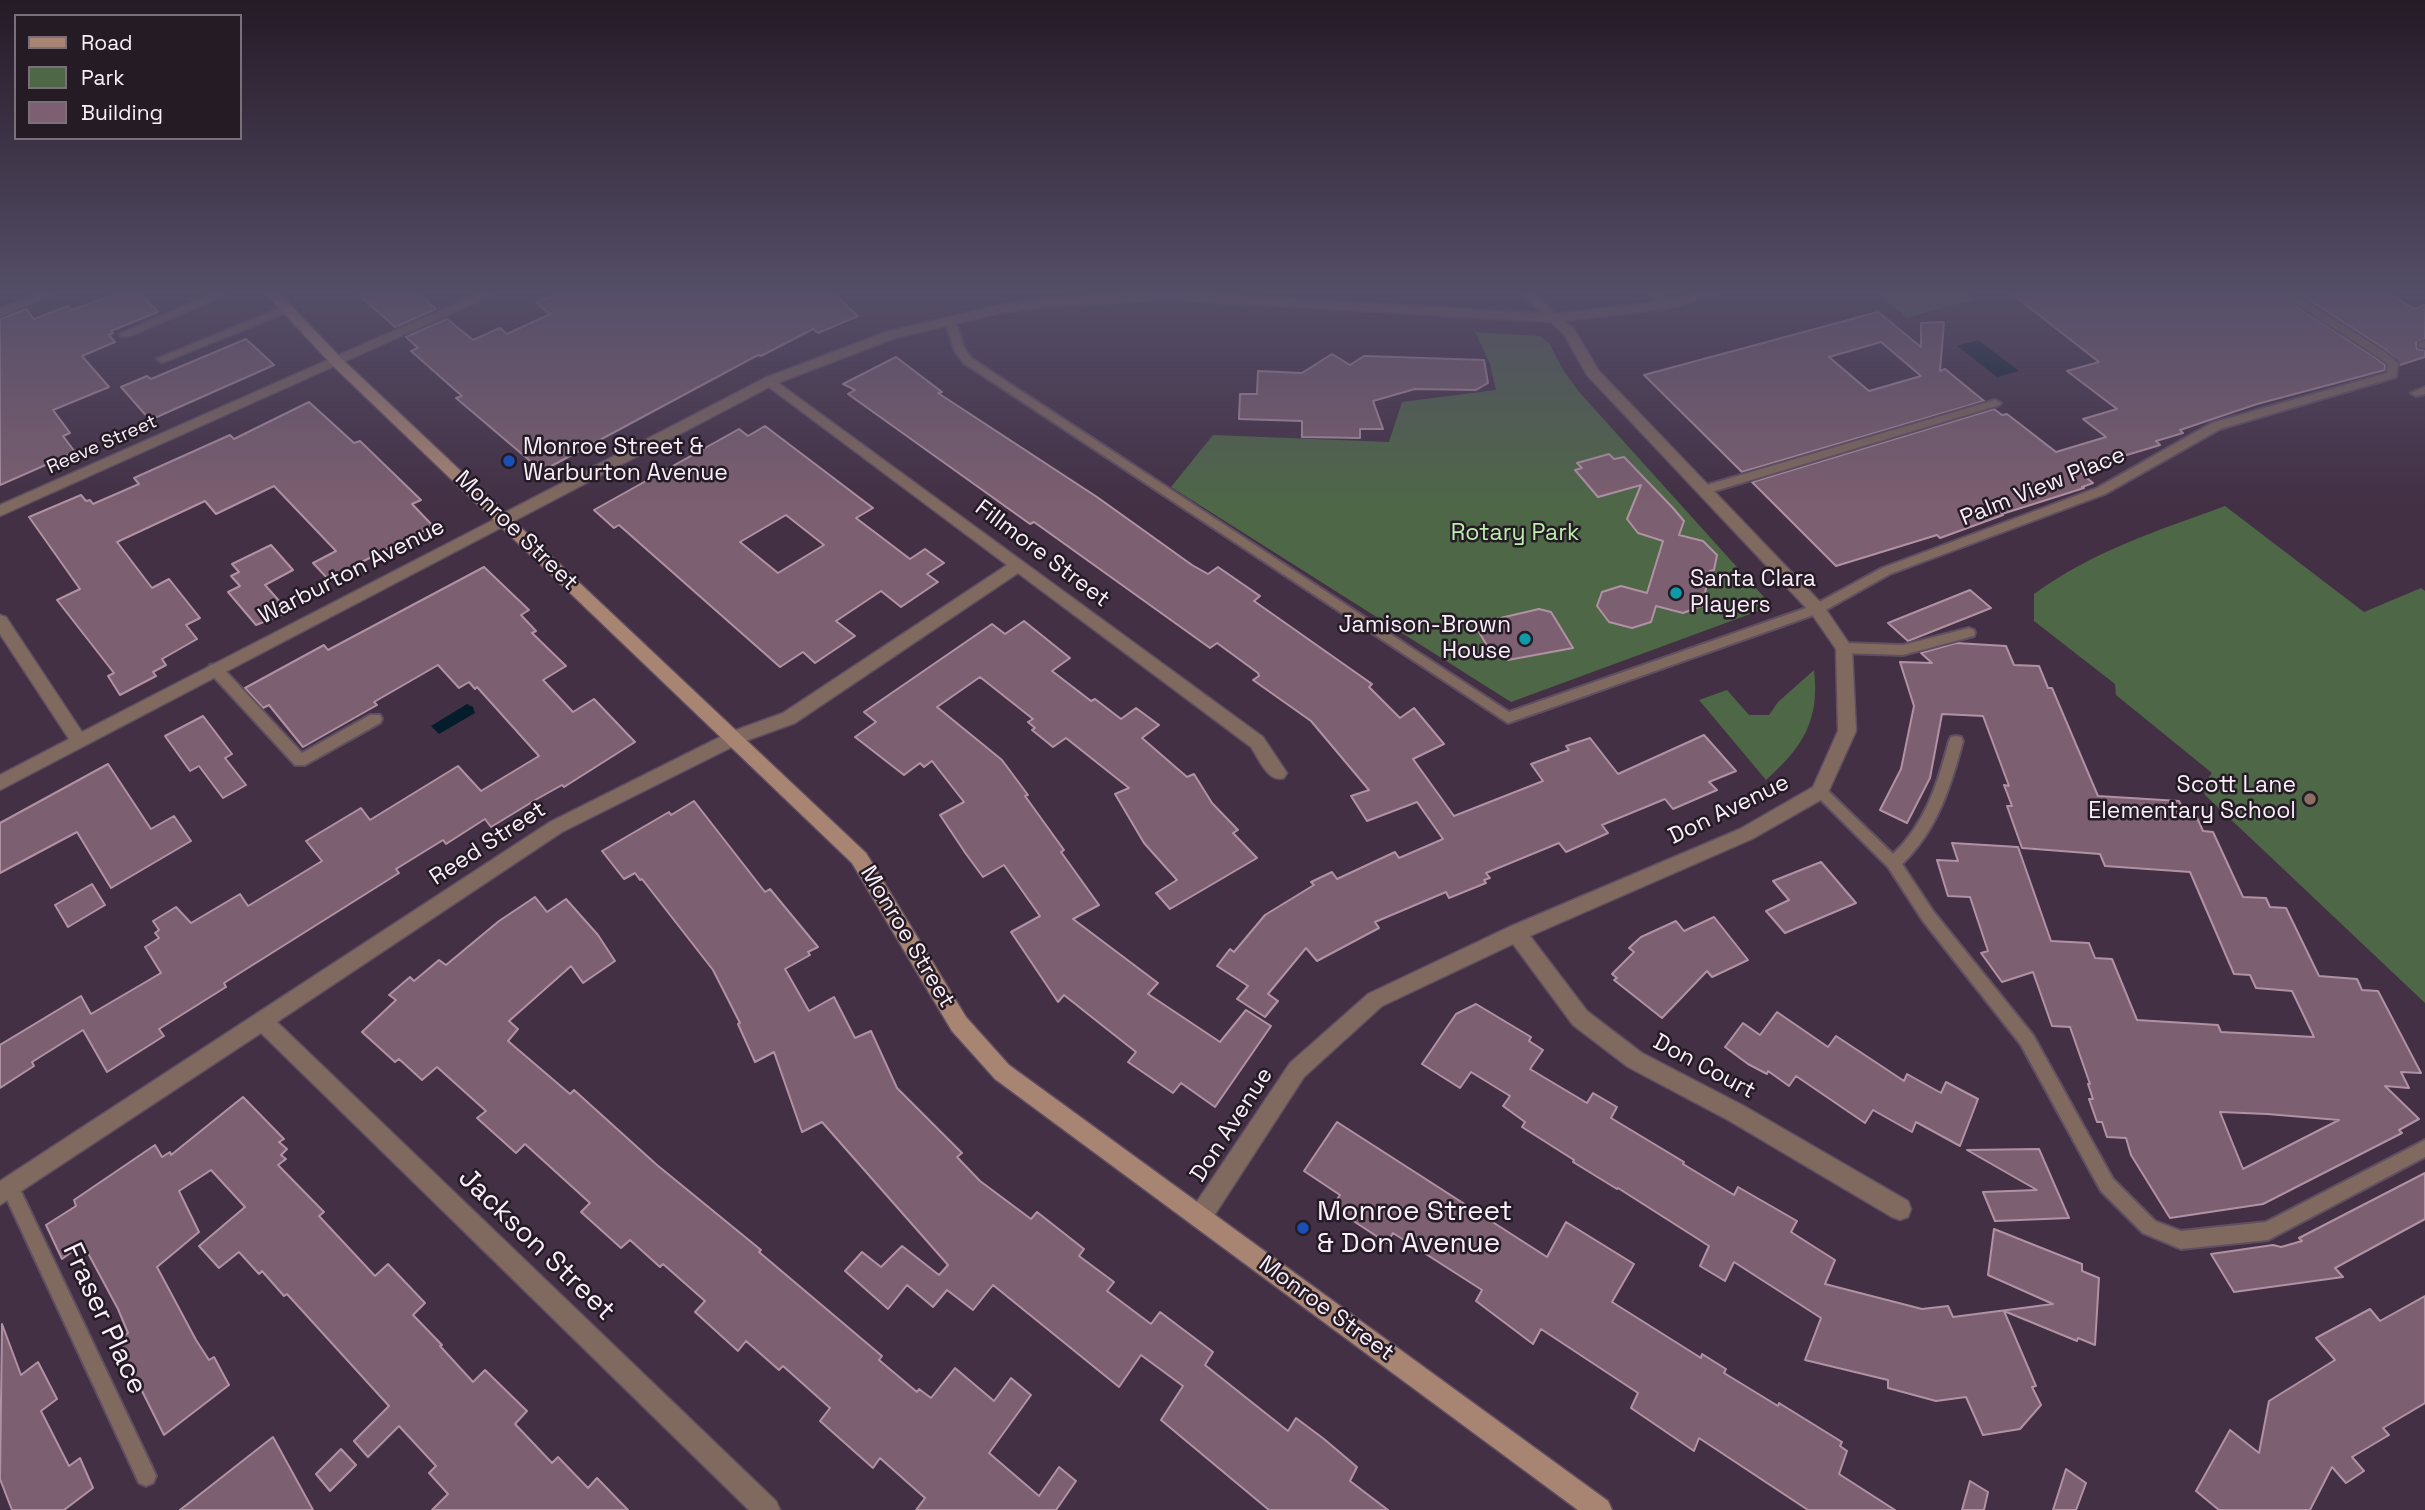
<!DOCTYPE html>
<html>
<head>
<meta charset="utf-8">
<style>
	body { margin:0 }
	#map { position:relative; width:2425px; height:1510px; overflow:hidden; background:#433045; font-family:"Space Grotesk",sans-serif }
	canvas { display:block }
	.legend { position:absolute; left:14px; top:14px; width:228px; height:126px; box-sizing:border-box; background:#241b25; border:2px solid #7a6f7b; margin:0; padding:9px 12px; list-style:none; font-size:21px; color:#faeefb }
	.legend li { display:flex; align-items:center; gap:14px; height:35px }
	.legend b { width:35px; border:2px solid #7a6f7b }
</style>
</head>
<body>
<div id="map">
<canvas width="2425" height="1510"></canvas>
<ul class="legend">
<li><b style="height:9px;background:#a88572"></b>Road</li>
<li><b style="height:19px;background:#4e6747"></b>Park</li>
<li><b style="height:19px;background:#7c5f70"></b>Building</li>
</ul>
</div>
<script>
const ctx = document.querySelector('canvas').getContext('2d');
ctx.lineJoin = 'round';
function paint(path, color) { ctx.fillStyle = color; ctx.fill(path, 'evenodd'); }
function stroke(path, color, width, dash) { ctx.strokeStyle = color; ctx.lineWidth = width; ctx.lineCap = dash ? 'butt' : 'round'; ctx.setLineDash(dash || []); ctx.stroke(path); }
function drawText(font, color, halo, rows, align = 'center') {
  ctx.font = font + ' "Space Grotesk",sans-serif'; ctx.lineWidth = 5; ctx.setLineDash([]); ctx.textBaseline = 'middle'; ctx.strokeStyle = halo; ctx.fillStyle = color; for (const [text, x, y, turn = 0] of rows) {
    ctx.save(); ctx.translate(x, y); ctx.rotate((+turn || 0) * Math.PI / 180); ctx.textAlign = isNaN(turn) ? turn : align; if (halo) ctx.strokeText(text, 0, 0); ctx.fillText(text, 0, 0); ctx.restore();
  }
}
const green = new Path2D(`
	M1878,294H1970L1976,299L1907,318Z
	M1475,332L1540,336L1549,343L1563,370L1580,393L1772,606L1511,702L1171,487L1213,435L1389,442L1402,402L1496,390L1490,364Z
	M2225,506L2364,612L2421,588L2425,591V1003L2205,795L2203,785L2212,773L2116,695L2115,684L2034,621V594C2093,551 2157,531 2225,506Z
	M1814,670C1820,720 1803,747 1766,780L1699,700L1727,690L1749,715H1769L1778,702Z`);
const water = new Path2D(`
	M1978,340L2019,371L1997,377L1957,346Z
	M467,704L473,707L475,713L439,734L431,726Z`);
const building = new Path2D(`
	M117,294H141L158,312L111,331L113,333L109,335L115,342L82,356L109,387L53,410L70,433L63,436L75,452L0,485V319L26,309L34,319L68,306L71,310Z
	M358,294H418L436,309L395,327Z
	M556,294H834L858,316L818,333L813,329L761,356L758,355L542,471L456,398L462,396L411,351L418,348L406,337L447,319L473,340L500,328L507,334L550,314L536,303Z
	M2012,294H2278L2376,358L2385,365V370L2257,404L2180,430L2183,433L2156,441L2160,445L2077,470L2093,483L2082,487L2084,488L2002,514L2003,515L1940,538L1937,535L1836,566L1752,482L1994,409L2002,415L2007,414L2056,452L2106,437L2083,419L2117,409L2067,371L2099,362Z
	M2300,294H2390L2414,309L2425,305V339L2416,343L2417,349L2425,350V357L2400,365L2386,350Z
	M1878,312L1921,347V323L1944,322L1940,371L1945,369L1984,401L1742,472L1644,375ZM1881,342L1921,376L1869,391L1829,357Z
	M246,339L274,365L150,420L121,387L147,376L151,379Z
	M1332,354L1350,365L1364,356L1484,360L1488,383L1476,390L1415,389L1373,401L1383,429H1360V438L1302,437V421L1239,419L1240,394H1257L1258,371L1302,373Z
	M896,357L942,392L938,393L1097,497L1192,565L1208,574L1218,567L1260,596L1254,601L1372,684L1369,687L1400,718L1414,708L1444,744L1413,759L1454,816L1543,781L1531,764L1569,750L1566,746L1590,738L1618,774L1704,735L1736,771L1709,782L1717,790L1673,809L1665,799L1602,825L1608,833L1566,852L1559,843L1486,873L1490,878L1484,880L1486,883L1449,898L1446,892L1375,922L1379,928L1317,961L1306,948L1268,994L1278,1001L1265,1017L1237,999L1248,986L1217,966L1230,949L1234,952L1265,915L1314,885L1311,882L1332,872L1337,879L1395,852L1399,858L1443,839L1417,802L1367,821L1351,796L1369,790L1311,721L1253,680L1259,676L1258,673L1217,643L1210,648L1034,522L1030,524L848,394L855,390L843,384Z
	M309,402L354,443L360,441L421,500L412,504L433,526L328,579L313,563L336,551L274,486L216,514L205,501L117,542L152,588L169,579L200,618L186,625L197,639L162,659L166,665L153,672L156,676L120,695L108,676L114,673L57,600L80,589L29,517L81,495L86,501L90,500L93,504L139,484L134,478L230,435L234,439Z
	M765,426L873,508L856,518L889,543L910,559L925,549L944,563L927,574L938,582L901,607L881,591L836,621L855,636L815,663L803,652L780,667L619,525L614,528L594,510L739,429L748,436ZM786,515L824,545L778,573L740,542Z
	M1609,454L1614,459L1624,457L1673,508L1684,521L1679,535L1703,541L1717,555L1714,570L1710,571L1702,606L1683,613L1656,606L1651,622L1632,628L1609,622L1597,606L1602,592L1621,586L1647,593L1663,541L1638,533L1627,519L1641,485L1598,497L1575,470L1582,468L1577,463Z
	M271,545L293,570L265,585L289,612L256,625L228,592L240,586L231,576L239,572L232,564Z
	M484,567L529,610L521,615L536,631L532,633L566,666L543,680L573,712L594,699L635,742L564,787L562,785L537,799L491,827L485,819L446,844L443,840L396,869L399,873L224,983L226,987L159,1029L164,1036L107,1072L83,1030L32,1062L34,1066L0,1088V1045L81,996L91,1014L161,973L145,947L159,938L155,933L159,930L153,921L176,907L191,923L240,894L248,906L322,861L306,841L361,808L370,820L458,766L481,791L539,756L477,687L475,689L469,682L459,688L438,665L374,702L377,705L303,747L269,705L263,708L245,688L324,645L328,650Z
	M1970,590L1991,608L1908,641L1888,623Z
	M1539,609L1551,612L1573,648L1508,660L1504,654L1493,656L1479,632L1500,625L1496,619Z
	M1024,621L1070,658L1052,671L1091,701L1095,699L1121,719L1136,708L1159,725L1142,738L1187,777L1194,774L1212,803L1238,830L1233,833L1257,858L1170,909L1156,893L1177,880L1144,843L1115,794L1129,788L1066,738L1053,747L1032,730L1035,728L1028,722L1033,719L980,677L937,707L1002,760L1028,795L1025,796L1064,850L1061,852L1099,905L1073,919L1158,983L1148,994L1220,1042L1246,1010L1271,1026L1215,1107L1181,1083L1173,1093L1128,1062L1136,1052L1103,1026L1064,995L1058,1002L1011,932L1040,916L1004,865L983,877L966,854L940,815L964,802L932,761L924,767L920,763L904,775L855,737L876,722L864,712L992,624L1005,634Z
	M1956,643L2006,646L2014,665L2039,666L2048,688H2052L2098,796L2179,801L2185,813H2195L2203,831L2213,832L2243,897L2266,898L2270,907L2286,908L2319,976L2357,979L2362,990L2378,991L2421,1073L2401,1072L2409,1088L2385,1086L2419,1119L2399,1130L2402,1133L2263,1204L2170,1218L2131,1155L2126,1138L2107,1137L2102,1122H2097L2089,1099H2093L2088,1084H2090L2070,1027L2052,1026L2033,972L2002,982L1981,953L1988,951L1970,897L1948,896L1937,860L1958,861L1952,843L2018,847L2051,941L2089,943L2095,958L2112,959L2137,1020L2218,1025L2221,1032L2314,1037L2292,991L2256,988L2250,975L2234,974L2190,872L2105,866L2100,854L2022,848L2007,806H2012L2004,785L2009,786L1983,716L1942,714L1930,778L1907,823L1880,810L1901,769L1914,706L1900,662L1932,663L1921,653ZM2220,1112L2267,1114L2339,1120L2243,1169Z
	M203,716L232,754L225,758L246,785L223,798L199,766L190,771L165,736Z
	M108,764L151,829L174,816L191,841L111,888L77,832L0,873V823Z
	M694,801L765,892L770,889L818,947L808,952L810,955L785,969L809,1011L834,997L855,1038L871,1031L897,1088L962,1153L957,1157L980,1181L1031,1219L1037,1212L1084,1249L1079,1256L1114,1282L1107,1291L1151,1324L1160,1312L1213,1352L1205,1365L1288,1431L1296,1418L1324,1439L1357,1467L1350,1481L1388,1510H1269L1161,1420L1183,1386L1141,1355L1119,1387L993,1285L973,1310L947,1290L933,1307L907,1285L888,1309L845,1271L862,1252L881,1267L902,1246L939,1275L948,1265L822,1122L802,1132L774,1052L755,1062L738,1024L740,1023L713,970L642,879L640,880L635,873L624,879L602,851L669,812L671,815Z
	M1821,862L1856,903L1785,933L1766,911L1789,900L1773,881Z
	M92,884L105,905L68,927L55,905Z
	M535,897L547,912L566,899L598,935L615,961L583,983L571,966L509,1021L518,1029L508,1041L570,1094L574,1090L657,1165L761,1250L759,1252L882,1356L879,1360L917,1392L919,1389L931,1398L955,1368L994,1401L1011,1378L1031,1395L989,1453L1039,1496L1059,1467L1076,1481L1056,1510H916L925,1498L880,1458L873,1468L820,1421L830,1408L783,1366L779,1370L746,1341L738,1351L695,1312L705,1301L663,1264L660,1267L630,1240L621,1248L581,1212L590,1203L525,1144L516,1153L477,1118L486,1111L437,1067L422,1080L399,1059L395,1062L362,1032L396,1000L389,995L410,977L414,981L439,960L446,965L499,921Z
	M1714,917L1748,960L1712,977L1707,971L1662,1018L1614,980L1617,978L1612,974L1634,952L1629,948L1641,937L1676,921L1684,931Z
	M1476,1004L1531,1037L1529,1041L1543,1050L1530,1069L1587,1103L1593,1093L1617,1107L1611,1118L1684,1162L1683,1164L1734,1195L1738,1187L1797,1221L1791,1232L1835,1260L1825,1284L1922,1309L1948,1306L1953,1317L2053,1304L1988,1275L1994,1229L2082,1264V1271L2099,1278L2095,1345L2078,1338L2077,1341L2004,1311L2036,1386L2032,1387L2041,1405L2020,1429L1983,1435L1966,1397L1936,1401L1888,1388V1380L1805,1360L1821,1318L1734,1262L1725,1281L1700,1266L1709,1246L1618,1188L1617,1189L1573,1162L1574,1160L1522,1127L1525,1122L1503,1106L1510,1096L1471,1072L1460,1088L1422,1064L1456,1014Z
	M1777,1012L1828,1047L1836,1036L1904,1081L1907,1074L1941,1093L1946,1082L1978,1099L1960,1146L1916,1122L1912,1132L1873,1110L1865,1123L1796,1076L1789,1086L1768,1071L1767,1074L1748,1064L1725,1047L1743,1023L1760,1035Z
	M243,1097L284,1139L279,1142L287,1149L281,1155L286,1159L278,1165L324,1212L319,1216L375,1276L388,1264L425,1303L413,1315L442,1345L440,1346L473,1382L485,1370L527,1411L515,1424L552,1463L558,1457L588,1488L597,1478L628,1510H432L448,1494L429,1473L436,1466L399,1426L368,1457L354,1441L389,1406L287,1294L284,1296L262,1271L259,1274L239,1252L219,1268L199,1246L245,1207L211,1170L179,1191L199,1232L157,1267L196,1340L209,1360L214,1357L229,1385L164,1435L117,1341L128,1333L118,1309L83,1244L62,1259L46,1225L76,1206L74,1200L155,1145L162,1157L170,1152L171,1155Z
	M1337,1122L1547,1257L1566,1222L1634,1264L1612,1302L1701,1358L1702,1354L1726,1369L1724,1373L1778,1406L1779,1403L1842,1442L1840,1446L1847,1451L1839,1474L1895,1510H1808L1699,1438L1694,1451L1631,1408L1638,1393L1541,1329L1533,1344L1476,1301L1482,1290L1393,1233L1387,1243L1332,1207L1340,1195L1304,1171Z
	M2039,1149L2069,1218L1995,1221L1983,1192L2037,1190L1967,1150Z
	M2425,1173V1219L2335,1268L2343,1277L2234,1292L2211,1254L2273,1245L2281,1247L2302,1241L2299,1238Z
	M2425,1296V1403L2383,1428L2389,1435L2352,1457L2364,1471L2346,1483L2332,1467L2310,1510H2219L2196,1491L2230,1430L2259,1453L2269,1401L2335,1360L2316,1338L2370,1309L2380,1321Z
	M2,1324L21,1375L38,1362L57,1399L41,1411L69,1466L80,1458L93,1488L64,1510H12L0,1479Z
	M273,1437L313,1510H180Z
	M341,1449L356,1465L330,1491L316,1474Z
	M2066,1469L2086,1483L2076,1510H2053Z
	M1970,1481L1988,1492L1984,1510H1962Z`);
const service = new Path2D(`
	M213,294H228L129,336H121L120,334Z
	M1523,294H1534L1557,316V320H1549Z
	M1650,294H1661L1671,305L1662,307Z
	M2281,294H2294L2385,352L2398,363L2396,377L2220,429L2105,494L1890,574L1822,612L1508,723L964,363L955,351L945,320L950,317L954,318L965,350L972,359L1509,712L1812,606L1882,568L2097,488L2212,423L2387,373L2388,364L2377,356Z
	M286,306L291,309L290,311L166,361L162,362L157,359Z
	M2425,341V348L2419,347V343Z
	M2425,387V394L2416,396L2411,393Z
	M1995,400L2001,403L1999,405L1708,493L1704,494L1698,490L1700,487Z
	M1969,628L1974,630L1975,633L1974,636L1903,655L1844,653L1837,648L1844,643L1903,645Z
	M215,664L220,665L302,753L370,715H380L382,719L380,723L305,765H295L210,673L208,669L210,665Z
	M1956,736L1961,737L1963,741C1951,786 1937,831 1902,864L1933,911L2033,1035L2113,1179L2155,1221L2181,1231L2266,1222L2425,1140V1157L2268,1240L2181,1249L2143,1233L2101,1191L2021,1045L1923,921L1888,867L1813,792L1815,788H1825L1893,854C1926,823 1938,782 1949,741L1951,737Z
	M10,1178L16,1181L153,1469L156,1476L153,1483L146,1486L139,1483L4,1193L1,1187L4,1181Z`);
const minor = new Path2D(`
	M36,294H55L0,317V309Z
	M477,294H495L0,516V505Z
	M1553,314L1574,329L1598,370L1823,605L1852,648L1856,731L1826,797L1752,839L1530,936L1587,1011L1642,1053L1744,1106L1908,1201L1911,1209L1908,1217L1900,1220L1892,1217L1728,1120L1628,1067L1573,1025L1513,944L1382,1006L1304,1077L1208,1225L1200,1228L1192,1225L1189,1217L1192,1209L1290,1063L1368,994L1509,927L1740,829L1813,787L1838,731L1836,649L1811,613L1587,375L1564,334L1547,318Z
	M770,377L1263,737L1287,773L1284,778C1268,783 1259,759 1251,747L1018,573L795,723L740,743L562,832L277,1022L776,1501L780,1510H749L261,1033L0,1205V1181L550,822L728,733L783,713L1007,565L765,384V378Z
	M505,514L510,515L513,519L510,523L0,790V775L69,739L0,634V615L6,617L82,732Z`);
const tertiary = new Path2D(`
	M1126,294H1206L1553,314L1666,301L1695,294H1720L1666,309L1553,322L1171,300L1051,306L1000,313L895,338L775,384L510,523L505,524L497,519L500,515L765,378L886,332L1000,305L1051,298Z`);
const secondary = new Path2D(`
	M266,294H280L342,359L866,853L966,1017L1009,1065L1608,1501L1612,1510H1578L995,1079L952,1031L852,863L332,365Z`);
const markers = [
	[509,461,7,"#1a4fb4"],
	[1676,593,7,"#0f9aa8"],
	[1525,639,7,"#0f9aa8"],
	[2310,799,7,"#8d6e63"],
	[1303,1228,7,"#1a4fb4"]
];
const farStreetnames = [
	["Reeve Street",102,445,-24]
];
const poiNames = [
	["Monroe Street &",523,448],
	["Warburton Avenue",523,474],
	["Santa Clara",1690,580],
	["Players",1690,606],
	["Jamison-Brown",1511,626,"right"],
	["House",1511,652,"right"],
	["Scott Lane",2296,786,"right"],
	["Elementary School",2296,812,"right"]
];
const streetNames = [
	["Palm View Place",2043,487,-22],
	["Monroe Street",516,531,44],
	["Fillmore Street",1042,554,37],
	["Warburton Avenue",352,572,-27],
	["Don Avenue",1729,810,-26],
	["Reed Street",488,844,-33],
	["Monroe Street",907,937,59],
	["Don Court",1704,1067,28],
	["Don Avenue",1232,1125,-57],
	["Monroe Street",1326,1309,36]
];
const parkNames = [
	["Rotary Park",1515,534]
];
const nearPoinames = [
	["Monroe Street",1317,1212],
	["& Don Avenue",1317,1244]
];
const nearStreetnames = [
	["Jackson Street",536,1245,44],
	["Fraser Place",104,1319,65]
];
paint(green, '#4e6747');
paint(water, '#041d2d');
paint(building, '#7c5f70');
stroke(building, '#b192a4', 2);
stroke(service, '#604e62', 4);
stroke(minor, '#604e62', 3);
stroke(tertiary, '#604e62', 3);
stroke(secondary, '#604e62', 3);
paint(service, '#80695e');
paint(minor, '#80695e');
paint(tertiary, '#80695e');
paint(secondary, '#a88572');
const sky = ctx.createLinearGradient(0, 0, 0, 506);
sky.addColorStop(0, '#251a26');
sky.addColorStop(0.58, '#554e68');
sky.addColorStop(1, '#554e6800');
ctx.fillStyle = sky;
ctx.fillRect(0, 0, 2425, 506);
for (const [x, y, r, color] of markers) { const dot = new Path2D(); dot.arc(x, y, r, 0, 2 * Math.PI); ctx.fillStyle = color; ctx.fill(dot); stroke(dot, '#241b25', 2.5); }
drawText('19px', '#faeefb', '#241b25', farStreetnames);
drawText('23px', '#faeefb', '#241b25', poiNames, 'left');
drawText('23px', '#faeefb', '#241b25', streetNames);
drawText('23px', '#baeeaa', '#241b25', parkNames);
drawText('28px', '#faeefb', '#241b25', nearPoinames, 'left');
drawText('28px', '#faeefb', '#241b25', nearStreetnames);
</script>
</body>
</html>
